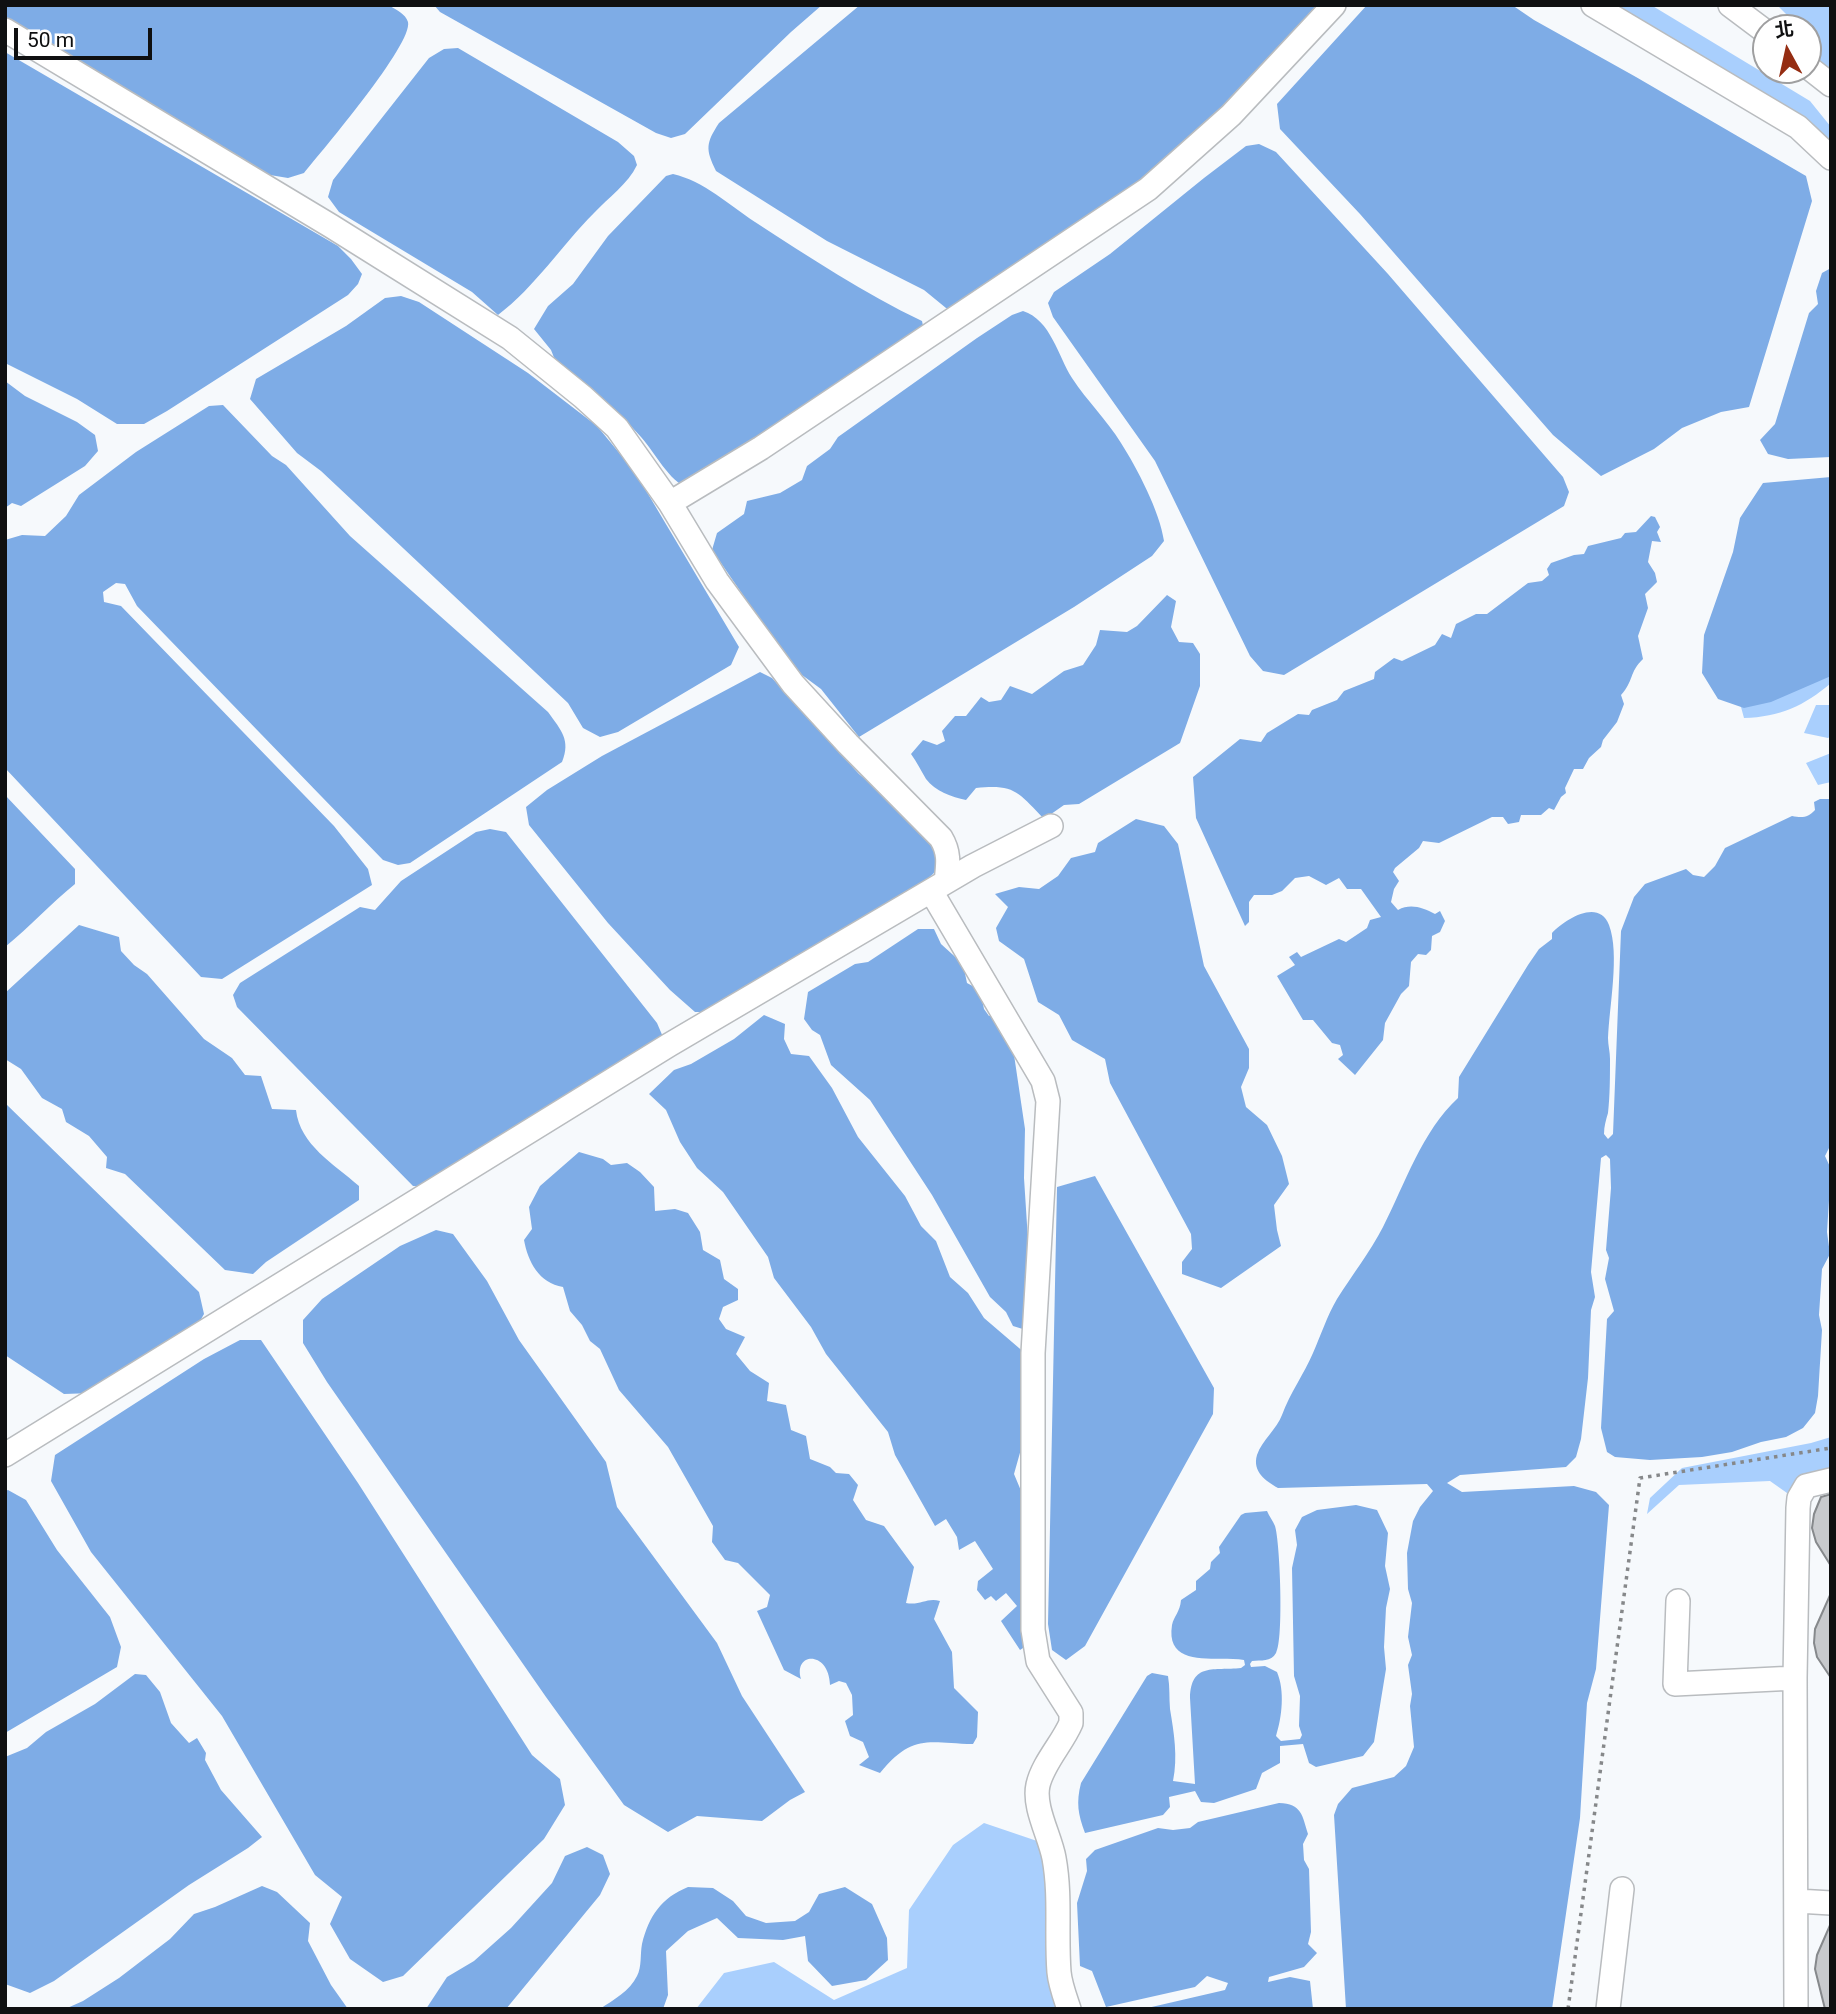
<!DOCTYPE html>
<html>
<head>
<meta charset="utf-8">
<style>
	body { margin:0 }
	#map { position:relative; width:1836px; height:2014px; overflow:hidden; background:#f6f9fc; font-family:Roboto,"Noto Sans TC",sans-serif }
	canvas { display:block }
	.frame { position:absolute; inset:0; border:7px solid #0f1011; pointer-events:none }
	.north { position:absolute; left:1752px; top:14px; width:70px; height:70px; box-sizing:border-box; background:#fff; border:2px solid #9f9fa0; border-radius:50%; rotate:352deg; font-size:19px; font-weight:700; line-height:28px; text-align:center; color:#0f1011 }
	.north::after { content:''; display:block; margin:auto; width:24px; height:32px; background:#952d12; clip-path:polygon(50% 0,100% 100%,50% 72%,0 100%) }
	.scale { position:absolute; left:14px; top:28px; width:138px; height:32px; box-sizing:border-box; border:4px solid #0f1011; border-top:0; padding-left:9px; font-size:21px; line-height:24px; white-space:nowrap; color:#0f1011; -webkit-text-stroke:5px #fff; paint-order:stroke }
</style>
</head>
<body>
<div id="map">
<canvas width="1836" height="2014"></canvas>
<div class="frame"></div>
<div class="north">北</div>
<div class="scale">50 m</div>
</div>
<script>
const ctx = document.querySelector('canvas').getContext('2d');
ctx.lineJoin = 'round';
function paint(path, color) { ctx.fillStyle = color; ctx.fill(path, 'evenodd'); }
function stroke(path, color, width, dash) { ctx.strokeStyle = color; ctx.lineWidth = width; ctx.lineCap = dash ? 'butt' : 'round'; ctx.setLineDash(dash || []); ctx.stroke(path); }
const green = new Path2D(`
	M1615,5H1651L1810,101L1831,127V147Z
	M1777,5H1831V91L1820,86L1808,43V28H1800Z
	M1831,658V683C1804,706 1780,717 1744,718L1738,696Z
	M1816,705H1831V736L1828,738L1804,733Z
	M1831,753V782L1818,785L1806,763Z
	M1831,1437V1488L1787,1493L1770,1481L1679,1485L1647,1514L1650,1498L1682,1468L1811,1443Z
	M984,1823L1043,1843L1064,2009H696L724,1973L774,1962L834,2000L907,1968L909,1910L953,1845Z`);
const water = new Path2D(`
	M5,5H388C395,9 406,14 408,22C413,44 322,151 304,173L288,178L270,175L176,124L5,26Z
	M434,5H822L791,32L685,134L671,138L656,133L440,12Z
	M860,5H1333L1153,179L959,314L946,308L924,290L827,241L716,171C705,149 706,143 719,123Z
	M1367,5H1512L1534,20L1636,77L1806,176L1812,201L1749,407L1721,412L1682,428L1654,449L1601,476L1553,435L1360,214L1280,129L1277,104Z
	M458,48L618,142L634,156L637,165C628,184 608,198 594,213C561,246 535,287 498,315L472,292L339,212L328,197L333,180L429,58L444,49Z
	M5,52L338,246L351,259L362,274L358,284L348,295L167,411L144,424H117L77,399L5,363Z
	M1259,144L1276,152L1388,274L1563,477L1569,492L1564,506L1284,675L1263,671L1250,656L1155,461L1053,317L1048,303L1054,292L1110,254L1204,178L1246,146Z
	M673,174C704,181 729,205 755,222C809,257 865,294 922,321L925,335L689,489C668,480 656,454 641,437C616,408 585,385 555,360L551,350L534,329L548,306L573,284L608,236L666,176Z
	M1831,268V457L1788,459L1768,454L1760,440L1775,424L1809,313L1818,304L1816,291L1822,273Z
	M401,296L419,302L528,373L597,426L635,472L739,647L731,665L618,732L600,737L583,728L568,703L321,471L297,453L250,399L256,379L346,326L385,298Z
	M1023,311C1051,320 1058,356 1072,378C1087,401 1107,420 1121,443C1137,468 1160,512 1164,541L1152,556L1074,607L859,737L821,689L802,675L767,630L712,550L717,533L744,514L747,501L780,493L802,480L807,466L830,449L838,437L977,338L1012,315Z
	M5,381L25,396L77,422L95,435L98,451L85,466L21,506L12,503L5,508Z
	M223,405L272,456L286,465L350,536L548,712C561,730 571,740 562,762L410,863L398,865L383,860L137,606L125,584L116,583L103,592L104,602L121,606L334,826L368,869L372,885L222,979L201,977L5,768V540L22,535L45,536L66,516L79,495L136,452L209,406Z
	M1831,477V676L1771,702L1744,708L1718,699L1702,673L1704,635L1733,552L1740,518L1763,483Z
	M1651,516L1655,517L1660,527L1657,532L1661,542L1652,541L1648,562L1655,573L1657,582L1645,594L1648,608L1638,636L1643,659C1629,672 1634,681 1621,695L1624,704L1617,722L1603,740L1601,747L1589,758L1583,769H1574L1565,788L1566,793L1561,797L1554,810L1549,808L1541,815H1521L1519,822L1508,824L1503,817H1492L1439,843L1423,841L1419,848L1395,868L1393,872L1399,881L1394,889L1391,902L1398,910C1411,903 1423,908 1435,914L1440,911L1445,921L1440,932L1432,936L1431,950L1426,955L1418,954L1411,962L1409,986L1401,994L1385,1023L1383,1040L1355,1075L1338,1059L1343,1055L1340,1045L1332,1043L1313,1020H1303L1277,976L1295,965L1289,957L1297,952L1301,957L1339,939L1346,942L1367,928L1370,920L1381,917L1361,889H1347L1339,878L1326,885L1309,876L1295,878L1282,891L1272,895H1254L1249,902V922L1245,926L1196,818L1193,777L1240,739L1261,742L1267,733L1298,714L1309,715L1312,710L1337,700L1344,691L1374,679L1375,672L1394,658L1402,661L1435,645L1442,634L1451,638L1456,624L1476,614H1487L1528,583L1542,581L1549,575L1547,569L1551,563L1574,555L1584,554L1588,546L1621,538L1625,533L1636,532Z
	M1167,595L1176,601L1171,627L1179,642L1193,643L1200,654V686L1180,743L1079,804L1064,805L1044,819C1018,792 1015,784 976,788L966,800C952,797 935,791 926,779C921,771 917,762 911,754L923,740L937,745L945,741L942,731L955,716H966L981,697L989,702L1001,700L1010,686L1032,694L1064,671L1083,665L1096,645L1100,630L1127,632L1137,626Z
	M760,672L772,678L859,774L909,814L943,860L933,874L912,892L712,1012H695L670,990L608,923L529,825L526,807L547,790L602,756Z
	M5,795L75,869V884C50,904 30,927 5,947Z
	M1820,799H1831V1144L1825,1156L1831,1169L1827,1232L1830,1254L1822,1269L1819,1315L1822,1330L1818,1396L1815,1413L1803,1428L1786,1437L1761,1442L1732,1452L1702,1457L1650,1460L1615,1457L1607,1452L1601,1428L1607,1319L1614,1311L1605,1279L1609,1258L1606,1250L1611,1188L1610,1159L1606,1155L1601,1158L1591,1272L1595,1297L1591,1310L1588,1378L1581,1439L1576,1457L1566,1467L1460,1475L1447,1483L1462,1492L1574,1486L1596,1492L1609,1505L1596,1669L1587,1703L1580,1818L1552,2009H1346L1334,1815L1338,1804L1352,1788L1394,1777L1406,1766L1414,1747L1410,1706L1412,1694L1408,1665L1412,1655L1408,1637L1412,1603L1408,1589L1407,1553L1413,1521L1420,1507L1433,1491L1427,1484L1278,1488C1266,1481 1252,1472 1257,1455C1262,1440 1277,1429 1282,1415C1290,1393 1304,1374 1313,1353C1321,1335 1327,1316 1337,1299C1352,1275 1370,1252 1383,1227C1405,1184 1422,1131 1458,1098L1459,1077L1528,965L1539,949L1552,939V933C1565,919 1599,898 1609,925C1620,954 1609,1007 1608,1038C1608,1045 1610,1052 1610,1059C1610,1076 1610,1096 1608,1113C1606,1120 1604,1126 1604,1134L1608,1139L1613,1134L1621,931L1634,897L1645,884L1686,869L1693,875L1704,877L1715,866L1725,848L1792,816C1802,818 1808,818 1815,810L1814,802Z
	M1136,819L1164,826L1178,844L1204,966L1249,1049V1068L1241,1087L1246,1107L1267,1125L1282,1156L1289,1184L1274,1205L1277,1230L1281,1246L1221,1288L1182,1274V1262L1192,1249L1191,1234L1110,1083L1105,1059L1072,1040L1059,1015L1038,1002L1024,959L999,941L996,928L1008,907L995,894L1019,887L1039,889L1058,876L1071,858L1095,852L1098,843Z
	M490,829L506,832L657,1023L663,1037L432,1187L413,1186L237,1007L233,995L240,983L360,907L375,910L401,881L476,832Z
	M79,925L119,937L121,951L134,965L147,974L204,1039L232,1058L245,1075L261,1076L272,1109L296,1110C300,1145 334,1164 359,1186V1200L266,1262L253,1274L225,1270L125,1174L106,1168L107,1157L89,1136L66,1122L62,1109L42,1098L21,1069L5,1059V993Z
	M918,929H934L941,944L963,964L967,983L980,990L984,1009L989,1016L999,1014L1013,1048L1025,1129L1024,1178L1028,1240L1026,1330L1013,1326L1006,1312L990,1297L932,1195L870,1100L831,1065L820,1035L812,1030L804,1019L808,992L855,964L868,962Z
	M764,1015L785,1024L784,1039L791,1054L809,1056L832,1088L858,1137L905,1196L921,1226L936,1241L950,1277L968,1293L984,1318L1026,1354L1023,1442L1014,1474L1029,1510L1023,1648L1020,1650L1001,1621L1017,1606L1006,1593L996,1601L991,1596L985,1600L977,1590L978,1581L993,1569L975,1541L959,1550L957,1537L946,1519L935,1526L895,1455L888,1432L826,1354L811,1327L774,1278L768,1257L723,1192L697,1168L680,1142L666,1110L649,1094L674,1070L691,1064L734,1039Z
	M5,1103L199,1292L204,1314L196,1328L93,1393L64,1394L5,1355Z
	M579,1152L603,1159L611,1165L627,1163L640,1172L654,1187L655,1211L675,1209L688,1213L700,1232L703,1250L720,1260L724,1279L738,1289V1300L723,1307L719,1319L726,1329L745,1337L736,1354L750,1371L769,1383L767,1401L786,1405L791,1430L806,1436L810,1459L830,1467L836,1473L849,1474L858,1485L853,1500L866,1520L884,1526L914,1567L906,1603C920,1606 927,1597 940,1601L934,1619L952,1652L954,1688L978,1712L977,1737L973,1744C927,1743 913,1733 880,1773L859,1765L869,1757L863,1742L850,1736L845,1721L853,1715L852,1695L846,1683L839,1681L830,1685C829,1650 793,1652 801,1679L784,1670L757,1611L767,1607L770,1595L738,1563L725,1560L712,1542L713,1526L668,1447L619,1390L600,1349L590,1341L582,1325L570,1311L563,1287C539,1283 528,1262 524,1240L532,1229L529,1207L540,1186Z
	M1095,1176L1214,1388L1213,1414L1085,1646L1066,1660L1052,1650L1048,1624L1057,1187Z
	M436,1230L453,1234L487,1281L519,1340L606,1462L617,1507L717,1643L742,1696L805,1792L790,1800L762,1821L697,1816L668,1832L624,1805L546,1697L327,1382L303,1343V1320L322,1299L400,1246Z
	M240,1340H261L358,1483L532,1755L560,1779L565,1805L544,1839L403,1976L383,1982L350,1959L330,1924L342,1897L315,1875L222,1716L91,1552L51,1481L55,1455L204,1359Z
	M8,1490L26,1500L57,1550L110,1617L121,1647L117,1667L5,1733V1491Z
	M1356,1505L1377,1510L1388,1533L1385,1566L1390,1589L1386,1608L1384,1647L1386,1669L1374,1742L1363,1756L1316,1767L1309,1763L1303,1744L1280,1746V1763L1262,1773L1256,1789L1214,1803L1201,1802L1195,1791L1169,1797L1170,1807L1163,1815L1085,1833C1078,1814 1076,1803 1081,1783L1147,1676L1152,1673L1168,1676C1170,1687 1169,1698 1170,1709C1174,1733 1178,1757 1173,1781L1195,1784L1190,1698C1191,1662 1214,1671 1241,1668L1245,1665L1244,1660C1218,1655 1165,1670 1172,1625C1174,1616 1180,1612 1181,1600L1196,1590V1581L1210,1569L1211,1562L1220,1553L1219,1547L1241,1515L1245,1513L1267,1511C1269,1516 1273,1521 1275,1526C1280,1541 1284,1640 1276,1653C1271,1662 1261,1660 1252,1661L1250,1664L1251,1667L1265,1666L1277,1672C1285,1691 1282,1717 1276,1736L1281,1741L1300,1739L1302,1735L1299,1726L1300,1696L1294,1676L1292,1568L1297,1545L1295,1530L1302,1517L1317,1510Z
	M135,1674L146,1675L160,1692L171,1723L189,1743L197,1738L206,1753L205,1760L221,1790L262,1837L248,1848L189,1885L54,1981L30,1993L5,1984V1757L27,1748L46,1732L95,1704Z
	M1279,1803C1302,1804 1302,1815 1308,1834L1303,1844L1304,1860L1309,1869L1311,1932L1308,1944L1317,1953L1304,1967L1269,1977L1268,1982L1290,1977L1310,1981L1313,2009H1143L1225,1990L1228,1983L1207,1976L1195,1987L1106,2007L1092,1971L1080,1966L1077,1903L1087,1871L1086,1859L1095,1850L1158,1828L1173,1830L1190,1828L1198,1822Z
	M587,1847L603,1855L610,1874L600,1895L506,2009H426L447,1977L474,1961L511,1928L552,1883L565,1856Z
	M262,1886L277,1892L310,1923L308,1941L331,1985L348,2009H65L83,2001L119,1978L170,1939L194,1914L215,1907Z
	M688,1887L713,1888L733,1901L746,1916L766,1923L795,1921L809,1912L819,1894L845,1887L872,1904L887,1938L888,1960L866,1980L832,1986L808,1961L805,1936L783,1940L738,1938L717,1918L688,1931L666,1951L668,1995L663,2009H600C613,2000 630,1991 637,1976C642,1967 640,1954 642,1944C649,1916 661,1898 688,1887Z`);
const building = new Path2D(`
	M1831,1494V1566L1816,1542L1812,1528L1814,1514L1821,1497Z
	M1831,1593V1678L1817,1657L1814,1643L1815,1629Z
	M1831,1923V2009H1825L1815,1969L1817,1955Z`);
const path = new Path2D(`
	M1568,2009L1640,1478L1831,1448`);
const minor = new Path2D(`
	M1593,5L1798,127L1831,158
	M1730,5L1766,32
	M5,30L331,226L510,338L583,397L617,428L670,503L717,581L793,684L848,744L941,838C950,853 948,864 946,882
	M1808,67L1831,85
	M670,503L761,448L1148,189L1231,115L1334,5
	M931,891L1043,1081L1048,1101L1033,1353V1630L1038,1661L1071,1713V1723C1062,1744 1043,1763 1038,1785C1033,1807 1050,1836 1054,1858C1061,1896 1056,1934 1059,1972C1060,1984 1065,1997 1069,2009
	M5,1455L669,1045L973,866L1051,826
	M1678,1601L1675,1684L1795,1678
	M1797,1901L1831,1903
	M1608,2009L1622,1889
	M1796,2009L1795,1678L1798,1508L1799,1498L1806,1486L1831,1480`);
paint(green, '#a9cffd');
paint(water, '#7eace6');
paint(building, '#c8cacd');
stroke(building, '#86898c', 2);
stroke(minor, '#b9bcbf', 26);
stroke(path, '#86888a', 3.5, [3.5, 5]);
stroke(minor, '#fff', 23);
</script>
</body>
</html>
